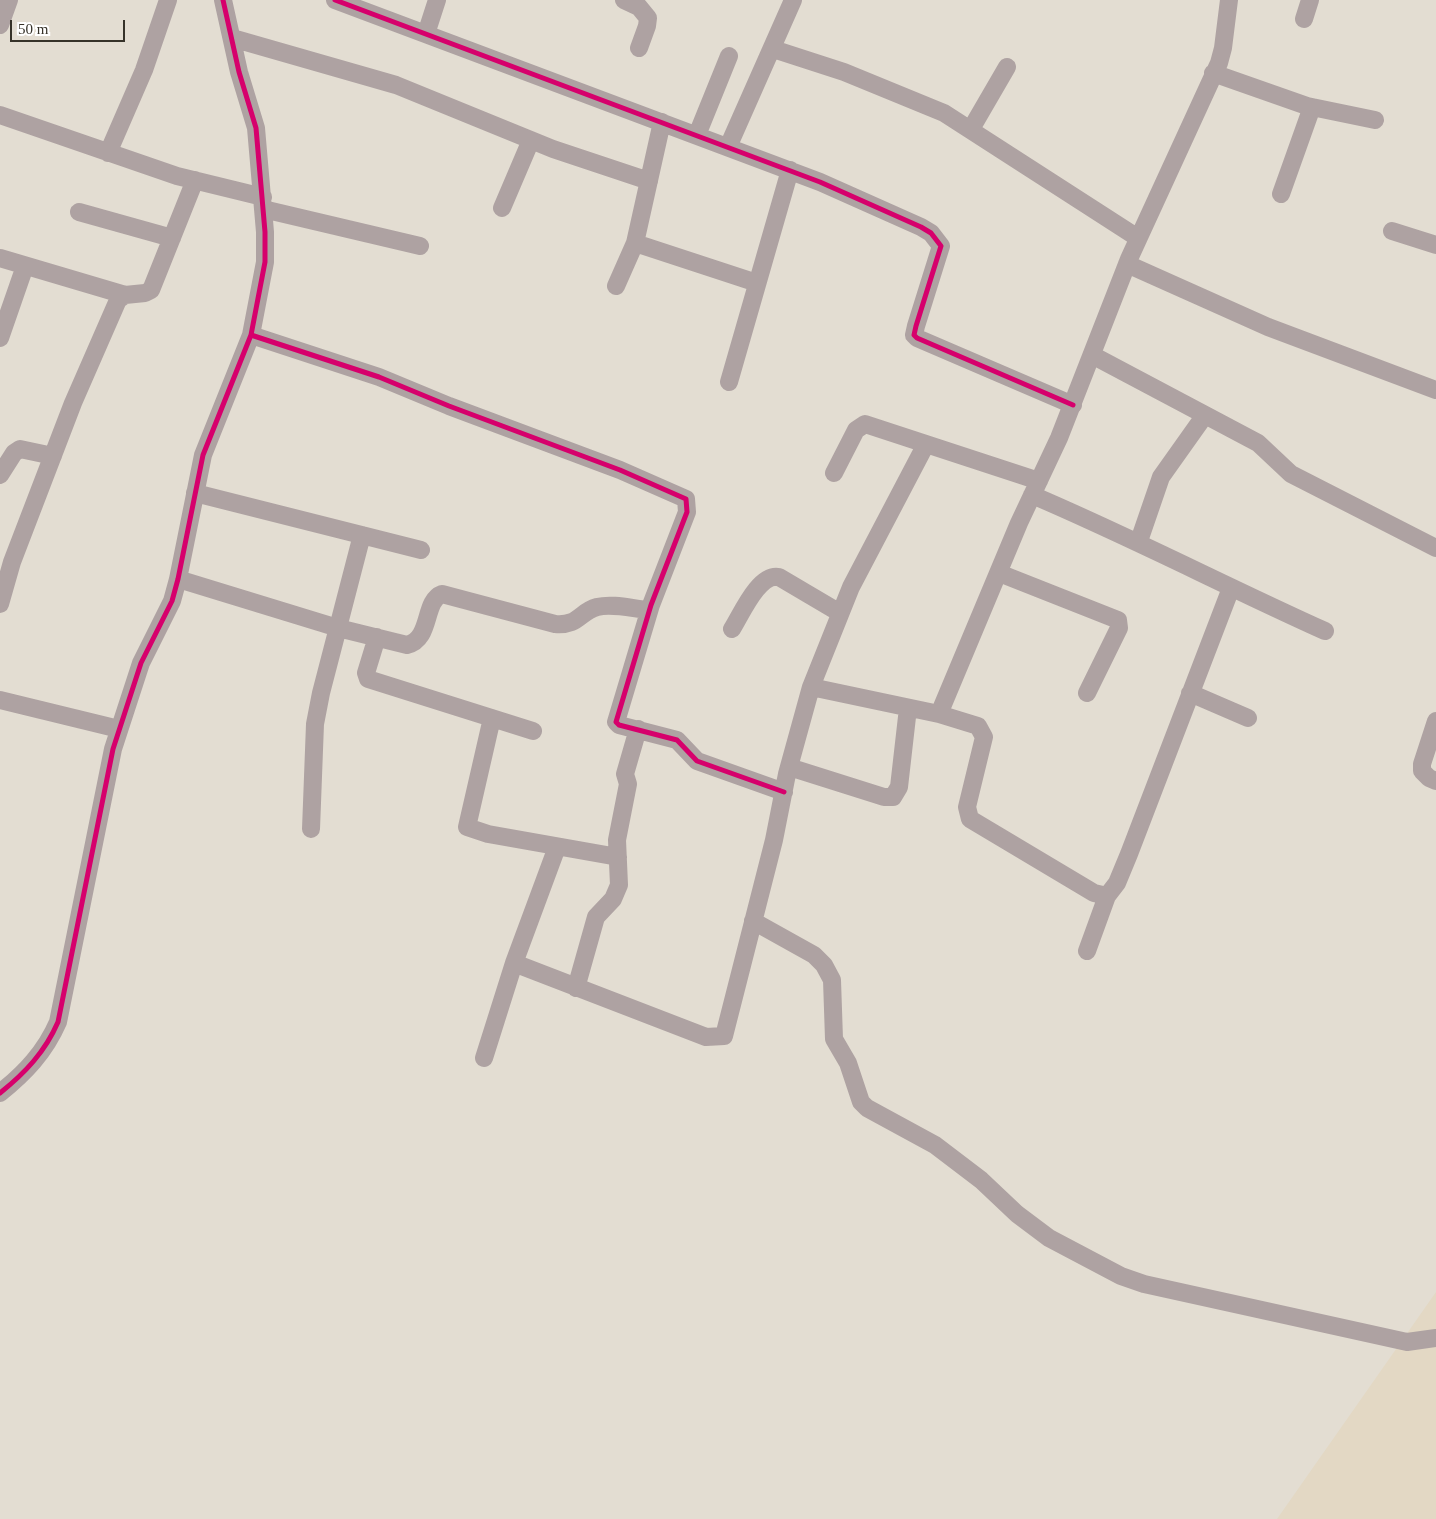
<!DOCTYPE html>
<html>
<head>
<meta charset="utf-8">
<style>
	body { margin:0 }
	#map { position:relative; width:1436px; height:1519px; overflow:hidden; background:#e3ddd2; font-family:"Times New Roman",serif }
	canvas { display:block }
	.scale { position:absolute; left:10px; top:20px; width:115px; height:22px; box-sizing:border-box; border:2px solid #363229; border-top:0; padding-left:6px; font-size:15px; line-height:18px; white-space:nowrap; color:#363229; -webkit-text-stroke:4px #fff; paint-order:stroke }
</style>
</head>
<body>
<div id="map">
<canvas width="1436" height="1519"></canvas>
<div class="scale">50 m</div>
</div>
<script>
const ctx = document.querySelector('canvas').getContext('2d');
ctx.lineJoin = 'round';
function paint(path, color) { ctx.fillStyle = color; ctx.fill(path, 'evenodd'); }
function stroke(path, color, width, dash) { ctx.strokeStyle = color; ctx.lineWidth = width; ctx.lineCap = dash ? 'butt' : 'round'; ctx.setLineDash(dash || []); ctx.stroke(path); }
const built = new Path2D(`
	M1436,1292V1519H1277Z`);
const minor = new Path2D(`
	M335,0L820,182L921,227L931,233L941,246L916,326L914,335L917,338L1073,405
	M624,0L639,7L648,18L647,26L639,48
	M1304,19L1310,0
	M0,25L9,0
	M426,34L437,0
	M232,38L396,85L553,149L649,181
	M773,49L844,72L944,113L1138,238
	M1213,73L1307,106L1375,120
	M0,115L177,176L263,197
	M971,129L1007,67
	M697,135L729,56
	M728,147L793,0
	M108,153L144,70L168,0
	M1281,194L1312,107
	M502,208L531,140
	M263,209L420,246
	M79,212L172,238
	M1392,231L1436,245
	M635,243L757,283
	M0,258L125,295
	M1127,264L1268,327L1436,390
	M616,286L635,243L662,122
	M251,335L379,377L449,406L620,470L686,499L687,512L651,605L616,722L619,725L677,740L697,761L784,792
	M0,338L25,266
	M1092,355L1258,443L1291,474L1436,548
	M729,382L790,170
	M834,473L856,430L865,424L1039,481
	M0,475L14,453L20,449L53,456
	M195,493L421,550
	M1032,495C1131,537 1227,587 1325,631
	M1139,541L1161,477L1205,415
	M999,573L1118,620L1119,628L1087,693
	M178,579L338,628L407,645C432,639 423,601 442,594L555,624C579,626 579,612 597,607C613,603 634,609 649,610
	M0,604L12,562L73,403L118,300L125,295L145,293L151,290L195,180
	M732,629C742,613 759,573 779,577L840,613
	M377,637L366,673L368,679L533,731
	M811,687L939,714L978,726L984,737L967,807L970,819L1094,893L1107,896L1117,883L1129,854L1231,588
	M1190,693L1248,718
	M0,700L119,729
	M939,714L1019,523L1059,438L1129,259L1219,63L1223,48L1229,0
	M492,718L467,827L488,834L618,857
	M1436,721L1422,764V771L1429,778L1436,781
	M789,767L884,797H893L899,787L908,708
	M311,829L315,724L321,693L362,535
	M753,921L814,955L824,965L832,980L834,1039L848,1063L861,1102L867,1108L935,1145L981,1180L1017,1214L1049,1238L1121,1276L1144,1284L1407,1342L1436,1338
	M1087,951L1107,896
	M514,963L706,1037L724,1036L774,840L787,774L811,687L851,587L926,444
	M576,988L596,917L613,899L619,885L617,840L628,784L625,774L638,729
	M484,1058L514,963L557,847
	M0,1093C25,1073 45,1052 58,1022L113,749L141,663L172,601L178,579L203,455L251,335L265,262V232L256,128L239,72L223,0`);
const cycleway = new Path2D(`
	M335,0L820,182L921,227L931,233L941,246L916,326L914,335L917,338L1073,405
	M251,335L379,377L449,406L620,470L686,499L687,512L651,605L616,722L619,725L677,740L697,761L784,792
	M0,1093C25,1073 45,1052 58,1022L113,749L141,663L172,601L178,579L203,455L251,335L265,262V232L256,128L239,72L223,0`);
paint(built, '#e3d8c4');
stroke(minor, '#aea2a2', 18);
stroke(cycleway, '#d6006c', 5);
</script>
</body>
</html>
